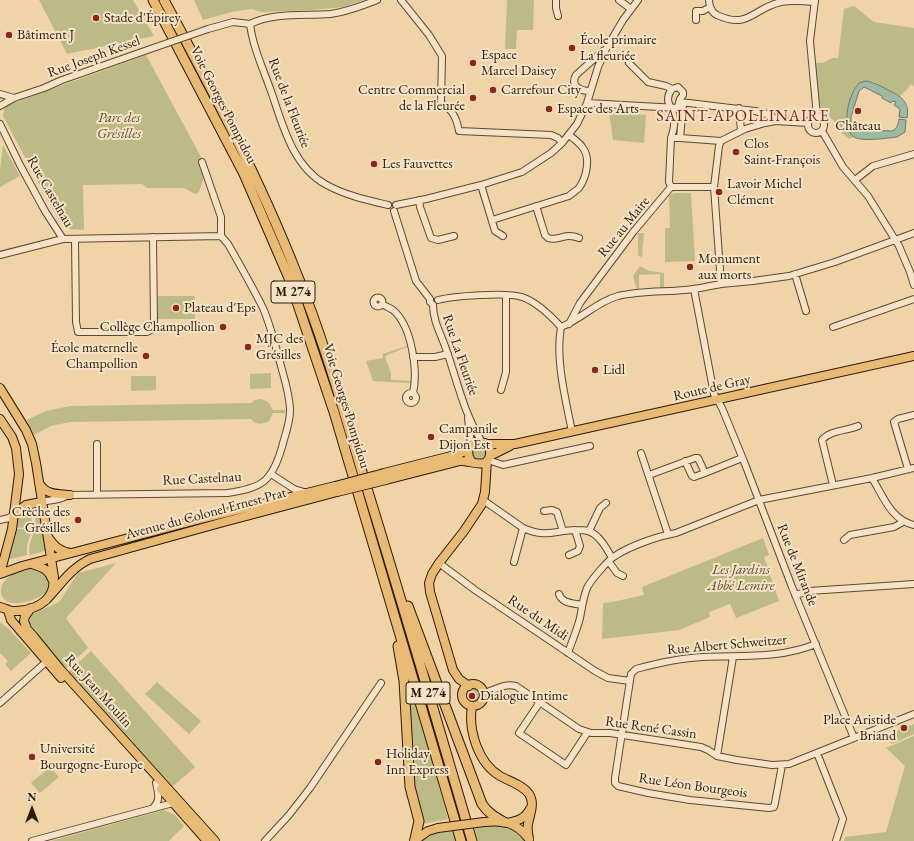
<!DOCTYPE html>
<html>
<head>
<meta charset="utf-8">
<style>
	body { margin:0 }
	#map { position:relative; width:914px; height:841px; overflow:hidden; background:#f1d3a8; font-family:"EB Garamond",serif }
	canvas { display:block }
	.north { position:absolute; left:12px; top:789px; width:40px; height:40px; -webkit-text-stroke:3px #f6e2c6; paint-order:stroke; rotate:0deg; font-size:11px; font-weight:700; line-height:16px; text-align:center; color:#291c08 }
	.north::after { content:''; display:block; margin:auto; width:14px; height:18px; background:#291c08; clip-path:polygon(50% 0,100% 100%,50% 72%,0 100%) }
</style>
</head>
<body>
<div id="map">
<canvas width="914" height="841"></canvas>
<div class="north">N</div>
</div>
<script>
const ctx = document.querySelector('canvas').getContext('2d');
ctx.lineJoin = 'round';
function paint(path, color) { ctx.fillStyle = color; ctx.fill(path, 'evenodd'); }
function stroke(path, color, width, dash) { ctx.strokeStyle = color; ctx.lineWidth = width; ctx.lineCap = dash ? 'butt' : 'round'; ctx.setLineDash(dash || []); ctx.stroke(path); }
function drawText(font, color, halo, rows, align = 'center') {
  ctx.font = font + ' "EB Garamond",serif'; ctx.lineWidth = 4; ctx.setLineDash([]); ctx.textBaseline = 'middle'; ctx.strokeStyle = halo; ctx.fillStyle = color; for (const [text, x, y, turn = 0] of rows) {
    ctx.save(); ctx.translate(x, y); ctx.rotate((+turn || 0) * Math.PI / 180); ctx.textAlign = isNaN(turn) ? turn : align; if (halo) ctx.strokeText(text, 0, 0); ctx.fillText(text, 0, 0); ctx.restore();
  }
}
const green = new Path2D(`
	M39,0H133L154,36L67,54Z
	M194,0H365L343,7L312,10L262,12L251,9L232,12L203,20Z
	M507,0H534L533,30H517L516,49H505Z
	M854,6L874,22L914,28V87L912,84L900,96L873,82L856,85C849,102 841,121 854,137L849,139C846,136 841,133 839,129C834,122 835,118 824,117C816,106 816,76 815,63H823L832,58H838L844,9Z
	M146,55L207,168L199,192L195,194L184,188H147L142,184L83,185L84,230L69,229L59,221L3,116L5,106Z
	M609,112L646,115L644,143L613,140Z
	M3,145L20,176L0,187V170Z
	M676,193H691L695,261L665,262V228H670L669,195Z
	M638,233H644L642,254L643,255L641,257L638,255Z
	M640,266L649,271L664,273V288H660V274L639,275V289L637,290L633,276Z
	M158,296H195V319H158Z
	M407,346V347L387,355L385,357L391,373V380L411,381V383L373,381L366,361L383,358V354Z
	M271,373V388L250,389V374Z
	M131,376H156V390L131,391Z
	M261,399L268,402L273,410H285V413H273L269,421C262,425 256,425 251,419L70,422L51,426L34,435L27,420L46,411L70,406L251,403L255,400Z
	M484,445L487,450L486,457L474,459L472,456V448Z
	M34,506L36,507L39,510L45,551L30,555C27,545 33,538 35,529C36,521 34,514 34,506Z
	M31,507L32,527L24,528L15,527C16,516 21,512 31,507Z
	M15,529H32L27,545V555L6,560Z
	M763,538L769,555L764,557L779,601L736,618L730,604L709,612L710,617L679,630L602,639L603,603L612,602L644,595L642,587Z
	M116,563L66,618L88,648L65,669L30,624V615L59,602L78,573Z
	M33,568L38,569L49,578C49,582 50,586 48,590C43,599 17,606 9,602C5,601 2,597 1,593C0,575 21,571 33,568Z
	M0,622L8,628L31,653L11,671L5,664L8,661L0,653Z
	M91,651L195,767L172,787L68,672Z
	M408,676L448,819L423,824L413,781Z
	M157,682L201,721L189,734L145,694Z
	M467 695a7 7 0 1 1 14 0a7 7 0 1 1-14 0Z
	M914,724V734L892,744L884,736Z
	M914,736V841H844L845,837L886,832L905,766L886,748Z
	M50,767L59,777L40,793L31,783Z
	M164,810L175,815L184,826L169,841H51Z
	M493,826C506,826 518,828 525,841H478L474,828Z
	M453,831L456,841H421C431,833 441,832 453,831Z`);
const water = new Path2D(`
	M867,81C875,83 881,86 888,90C901,96 910,102 907,118L899,117L900,109L894,105L896,102L893,101L891,103L882,98V96L864,87L859,91L851,117V124L854,129L857,130L892,131C898,128 898,124 899,119L906,120L905,132L897,137C888,138 861,142 854,137C840,127 849,93 859,83Z`);
const minor = new Path2D(`
	M401,0L429,35L442,56L441,104C453,108 457,120 459,131L551,135L558,138L562,143
	M556,0V8L558,16
	M619,0L631,9
	M709,0C709,6 712,13 717,15C749,30 753,8 781,2C792,0 803,1 815,2
	M815,0L810,41L817,116
	M696,20V11H703L710,7
	M250,24C253,48 264,71 272,94C283,126 293,166 325,184C344,195 367,200 388,205
	M250,24C274,12 304,16 330,14C346,12 362,6 377,0
	M208,29L233,22L250,24
	M629,63L648,82L666,86L672,89
	M678,87L683,92V95L680,99L681,103L683,105L680,138H671C673,132 675,125 674,119C674,108 662,102 672,89Z
	M590,91C580,91 570,86 576,75L603,51
	M0,94L14,98
	M587,103L678,108L679,102L689,103L755,111L771,115L776,121
	M0,106L14,98L44,88L62,80L156,47
	M739,108L741,131
	M808 125a8 8 0 1 1 16 0a8 8 0 1 1-16 0Z
	M0,124L20,165L45,211L63,239L221,236L228,244C240,265 252,286 263,308C271,327 276,347 281,366C285,381 290,396 290,411C290,423 285,435 282,447C272,482 262,488 227,493L70,495L59,499L41,502
	M822,131L843,167L868,196L899,246L910,272L914,285
	M680,138L721,141
	M202,162L221,217V236
	M855,180L873,166L914,154
	M481,185L495,231L503,236
	M671,187H714
	M419,200L420,207L431,238L438,240L454,236
	M396,205L426,199L481,185L522,172L551,153L562,143L577,124L587,103L598,67L606,49L623,20L638,0
	M536,206L545,235L548,238C559,242 563,232 579,238
	M394,211L416,281L430,299V302L433,305
	M492,220L569,196C572,193 576,191 579,188C586,178 591,159 583,148C580,143 574,139 569,135
	M75,239L76,322L78,332H147L151,330L154,324L153,237
	M0,255L63,239
	M795,274L806,311
	M721,284L753,281L789,276L835,262L914,233
	M694,289L714,394L722,408L745,464L792,587L854,738
	M373.5 302a4.5 4.5 0 1 1 9 0a4.5 4.5 0 1 1-9 0Z
	M438,300C453,296 507,292 522,297C537,302 551,316 561,327
	M382,304C385,306 390,308 393,310C412,326 418,371 413,393
	M433,305C433,321 441,334 446,349C457,380 464,414 482,442
	M569,324L580,303L634,231L671,187L669,182L671,138
	M561,327C582,319 596,302 618,296C640,291 663,292 685,290C697,289 709,286 721,284L714,187L719,146L721,141L745,129L765,123L776,121L808,123
	M561,327C555,360 566,400 572,432
	M833,327L914,299
	M413,357H435L448,354
	M501,390L506,372V295
	M406 398a5 5 0 1 1 10 0a5 5 0 1 1-10 0Z
	M468,418L471,445
	M97,444V494
	M641,453L668,534
	M488,460L503,465L590,446
	M908,469L894,422L898,419L914,415
	M705,473L742,458
	M271,474L294,489L304,492
	M649,475L695,458H698L705,473L694,477L692,476L685,461
	M872,478C883,496 891,520 914,525
	M833,485L822,440C830,430 847,431 858,426
	M483,500L523,528L514,562
	M0,520L9,518L14,514
	M523,528C539,535 547,534 563,531L557,512L552,510L544,511
	M575,530C579,530 584,530 588,531C599,534 607,549 612,558
	M563,531L575,530L580,546L578,551L569,555
	M589,531L600,508L606,503
	M844,540L850,535L894,527L903,522
	M609,562L617,573L623,576
	M439,563L475,590L595,671L608,678L630,681
	M559,594C562,604 574,603 582,605
	M795,595L809,591L914,584
	M568,653C572,641 577,630 580,618C582,608 583,598 587,588C591,580 608,560 615,556C630,546 658,536 676,533L759,500L872,478L914,468
	M484,693C496,690 503,683 516,686L579,729L591,733H610L701,747L708,750L717,756L737,760L772,765L789,764L914,714
	M540,702L519,733L566,765L587,733
	M0,703L46,662
	M817,753L843,819L836,841
	M717,756L733,657
	M782,765L775,803L774,807L769,808L690,800L648,793L618,786L615,783V778L631,674L636,669C658,663 681,658 703,657C742,655 779,659 816,644
	M153,808C161,800 158,793 156,783
	M32,841L173,803
	M265,841L289,815L310,788L381,683`);
const major = new Path2D(`
	M0,388L26,430L32,444L36,463L54,577C53,583 54,588 51,593C45,606 26,612 12,611C8,610 4,608 0,607
	M0,419L12,437L16,448L19,474L12,529L0,574
	M487,444H515L914,356
	M490,456L510,446
	M384,473L459,454L468,449
	M386,480L460,461C470,460 488,471 490,454C491,449 488,446 485,443L476,442C467,446 466,455 472,462
	M39,483C46,495 57,494 70,495
	M14,514L26,505L41,502
	M48,537C54,546 60,552 71,553
	M32,564C41,567 49,569 52,579
	M0,574L22,566L197,520L335,486
	M47,599C61,584 71,568 90,559L220,523L337,492
	M31,608L25,616L24,621L27,629L34,637L60,669L215,841
	M8,610L11,620L61,678
	M462 695a11 11 0 1 1 22 0a11 11 0 1 1-22 0Z
	M469,686L459,679L453,670L430,592L429,583L432,574L439,563L464,531L482,504L485,492L487,461
	M472,706C468,730 478,763 500,776C509,781 523,785 529,794C535,803 530,814 528,824C527,829 528,834 529,839
	M161,789L207,841
	M484,822C504,820 516,822 529,839
	M507,823C517,821 525,819 530,809
	M414,841L428,831L438,828`);
const highway = new Path2D(`
	M153,0L244,174L289,278L334,412L461,841
	M164,0C212,89 259,178 296,272C324,340 344,412 365,482C402,601 437,721 472,841
	M408,606L482,804C488,813 495,817 504,822
	M398,646L404,681L410,787L419,821L415,839`);
const minorBridge = new Path2D(`
	M156,47L208,29`);
const majorBridge = new Path2D(`
	M335,486L384,473
	M337,492L386,480
	M438,828L484,822`);
const markers = [
	[96,18,4,"#8f2418"],
	[9,35,4,"#8f2418"],
	[572,48,4,"#8f2418"],
	[473,63,4,"#8f2418"],
	[493,90,4,"#8f2418"],
	[473,98,4,"#8f2418"],
	[549,109,4,"#8f2418"],
	[858,111,4,"#8f2418"],
	[736,152,4,"#8f2418"],
	[374,164,4,"#8f2418"],
	[719,192,4,"#8f2418"],
	[690,267,4,"#8f2418"],
	[176,308,4,"#8f2418"],
	[223,327,4,"#8f2418"],
	[248,347,4,"#8f2418"],
	[146,356,4,"#8f2418"],
	[595,370,4,"#8f2418"],
	[431,437,4,"#8f2418"],
	[78,520,4,"#8f2418"],
	[472,696,4,"#8f2418"],
	[904,728,4,"#8f2418"],
	[32,757,4,"#8f2418"],
	[378,762,4,"#8f2418"]
];
const shields = [
	[293,292,44],
	[428,693,44]
];
const shieldNames = [
	["M 274",293,292],
	["M 274",428,693]
];
const poiNames = [
	["Stade d'Épirey",104,18],
	["Bâtiment J",17,35],
	["École primaire",580,40],
	["La fleuriée",580,56],
	["Espace",481,55],
	["Marcel Daisey",481,71],
	["Centre Commercial",465,90,"right"],
	["de la Fleurée",465,106,"right"],
	["Carrefour City",501,90],
	["Espace des Arts",557,109],
	["Château",858,126,"center"],
	["Clos",744,144],
	["Saint-François",744,160],
	["Les Fauvettes",382,164],
	["Lavoir Michel",727,184],
	["Clément",727,200],
	["Monument",698,259],
	["aux morts",698,275],
	["Plateau d'Eps",184,308],
	["Collège Champollion",215,327,"right"],
	["MJC des",256,339],
	["Grésilles",256,355],
	["École maternelle",138,348,"right"],
	["Champollion",138,364,"right"],
	["Lidl",603,370],
	["Campanile",439,429],
	["Dijon Est",439,445],
	["Crèche des",70,512,"right"],
	["Grésilles",70,528,"right"],
	["Dialogue Intime",480,696],
	["Place Aristide",896,720,"right"],
	["Briand",896,736,"right"],
	["Université",40,749],
	["Bourgogne-Europe",40,765],
	["Holiday",386,754],
	["Inn Express",386,770]
];
const streetNames = [
	["Rue Joseph Kessel",94,57,-20],
	["Rue de la Fleuriée",289,103,69],
	["Voie Georges Pompidou",223,105,63],
	["Rue Castelnau",50,192,60],
	["Rue au Maire",624,227,-51],
	["Rue La Fleuriée",460,355,71],
	["Route de Gray",712,388,-13],
	["Voie Georges Pompidou",346,406,73],
	["Rue Castelnau",202,479,-3],
	["Avenue du Colonel Ernest Prat",206,514,-15],
	["Rue de Mirande",797,565,68],
	["Rue du Midi",538,618,34],
	["Rue Albert Schweitzer",727,645,-5],
	["Rue Jean Moulin",98,691,48],
	["Rue René Cassin",651,728,8],
	["Rue Léon Bourgeois",693,786,8]
];
const parkNames = [
	["Parc des",119,118],
	["Grésilles",119,134],
	["Les Jardins",741,570],
	["Abbé Lemire",741,586]
];
const quarterNames = [
	["SAINT-APOLLINAIRE",743,117]
];
paint(green, '#bdbb85');
paint(water, '#9bb9a4');
stroke(water, '#6d7a66', 1);
stroke(minor, '#5b4a30', 8);
stroke(major, '#291c08', 10);
stroke(highway, '#291c08', 11);
stroke(minor, '#f6e2c6', 6);
stroke(major, '#e8ba74', 8);
stroke(highway, '#e8ba74', 9);
stroke(minorBridge, '#5b4a30', 8, []);
stroke(majorBridge, '#291c08', 10, []);
stroke(minorBridge, '#f6e2c6', 6);
stroke(majorBridge, '#e8ba74', 8);
for (const [x, y, r, color] of markers) { const dot = new Path2D(); dot.arc(x, y, r, 0, 2 * Math.PI); ctx.fillStyle = color; ctx.fill(dot); stroke(dot, '#f6e2c6', 1.5); }
for (const [x, y, w] of shields) { const box = new Path2D(); box.roundRect(x - w / 2, y - 11, w, 22, 3); ctx.fillStyle = '#f6e2c6'; ctx.fill(box); stroke(box, '#291c08', 1); }
drawText('bold 13px', '#291c08', null, shieldNames);
drawText('14px', '#291c08', '#f6e2c6', poiNames, 'left');
drawText('14px', '#291c08', '#f6e2c6', streetNames);
drawText('italic 14px', '#554c2e', '#f6e2c6', parkNames);
ctx.letterSpacing = '1px';
drawText('16px', '#7a1f14', '#f6e2c6', quarterNames);
ctx.letterSpacing = '0px';
</script>
</body>
</html>
